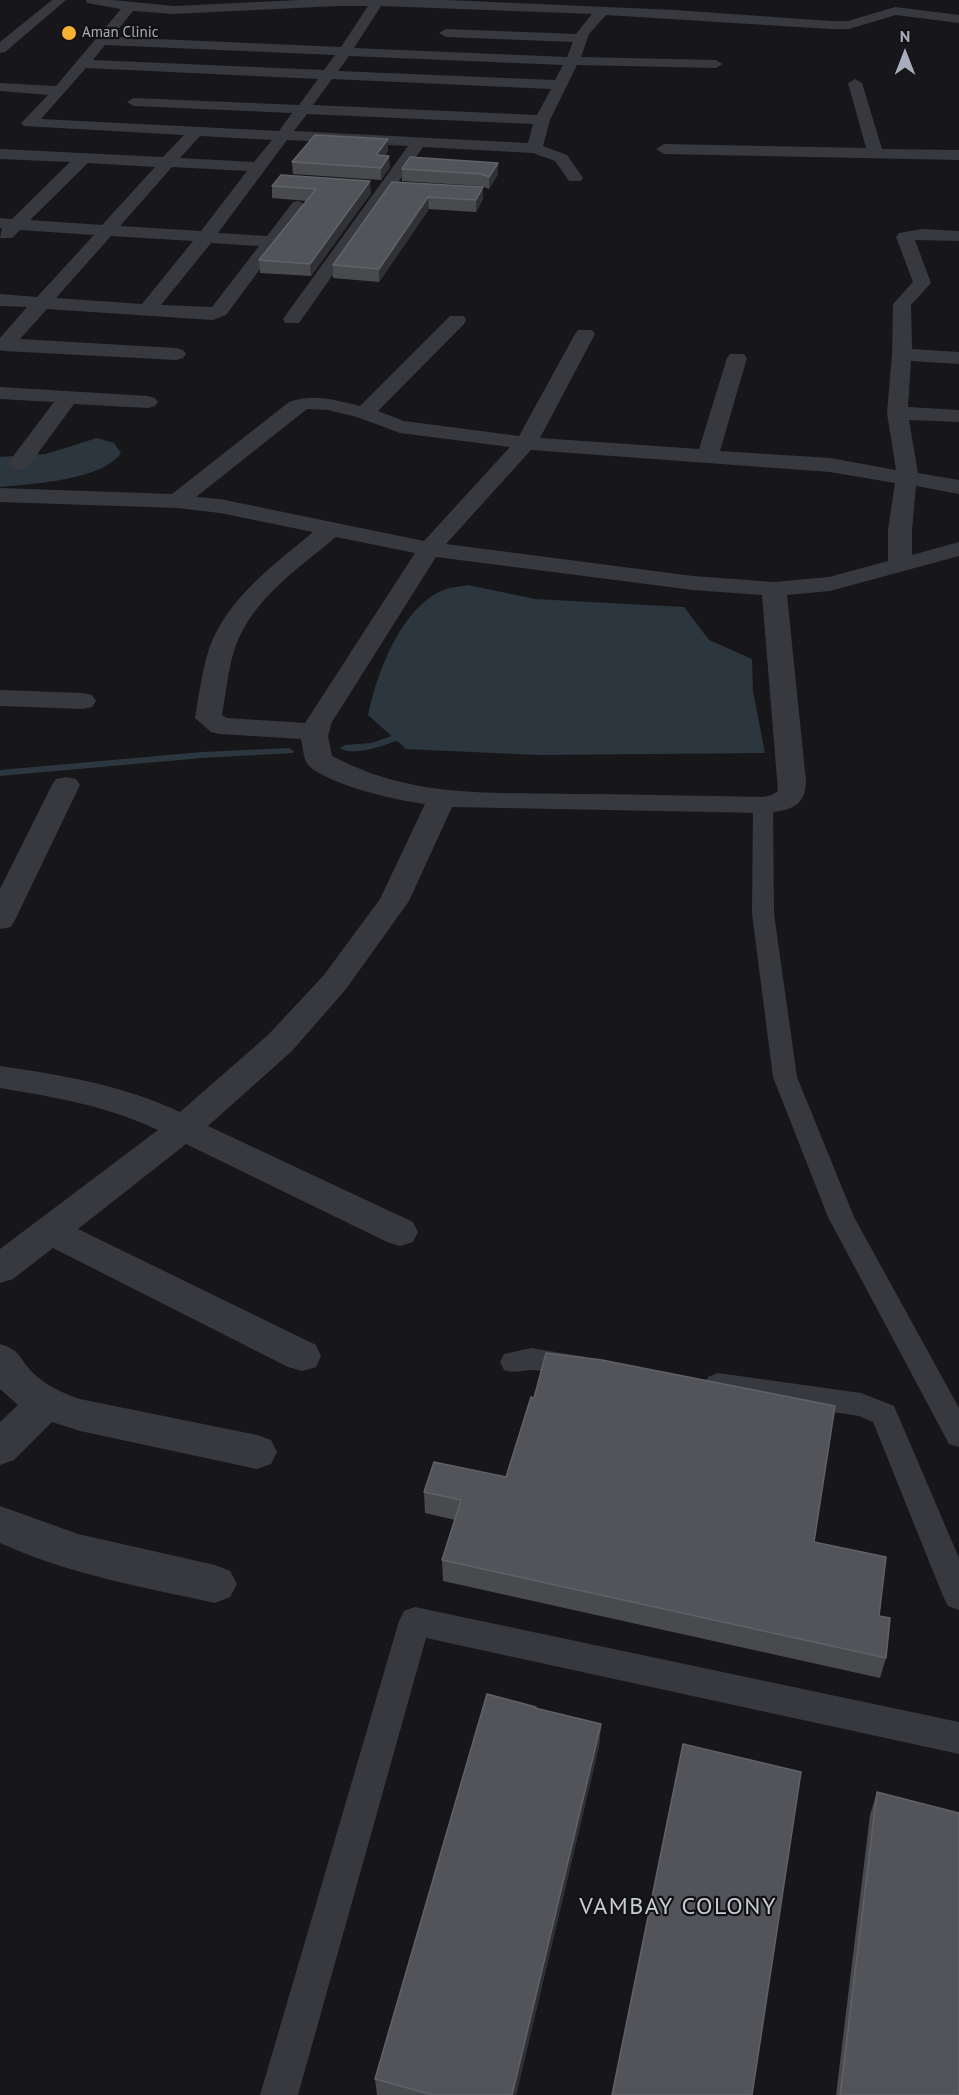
<!DOCTYPE html>
<html>
<head>
<meta charset="utf-8">
<style>
	body { margin:0 }
	#map { position:relative; width:959px; height:2095px; overflow:hidden; background:#171719; font-family:"PT Sans",sans-serif }
	canvas { display:block }
	.north { position:absolute; left:875px; top:24px; width:60px; height:60px; -webkit-text-stroke:4px #121214; paint-order:stroke; rotate:0deg; font-size:16px; font-weight:700; line-height:24px; text-align:center; color:#a8aeb9 }
	.north::after { content:''; display:block; margin:auto; width:21px; height:27px; background:#a8aeb9; clip-path:polygon(50% 0,100% 100%,50% 72%,0 100%) }
</style>
</head>
<body>
<div id="map">
<canvas width="959" height="2095"></canvas>
<div class="north">N</div>
</div>
<script>
const ctx = document.querySelector('canvas').getContext('2d');
ctx.lineJoin = 'round';
function paint(path, color) { ctx.fillStyle = color; ctx.fill(path, 'evenodd'); }
function stroke(path, color, width, dash) { ctx.strokeStyle = color; ctx.lineWidth = width; ctx.lineCap = dash ? 'butt' : 'round'; ctx.setLineDash(dash || []); ctx.stroke(path); }
function drawText(font, color, halo, rows, align = 'center') {
  ctx.font = font + ' "PT Sans",sans-serif'; ctx.lineWidth = 4.5; ctx.setLineDash([]); ctx.textBaseline = 'middle'; ctx.strokeStyle = halo; ctx.fillStyle = color; for (const [text, x, y, turn = 0] of rows) {
    ctx.save(); ctx.translate(x, y); ctx.rotate((+turn || 0) * Math.PI / 180); ctx.textAlign = isNaN(turn) ? turn : align; if (halo) ctx.strokeText(text, 0, 0); ctx.fillText(text, 0, 0); ctx.restore();
  }
}
const water = new Path2D(`
	M468,585L535,599L684,607L709,640L752,659L753,691L765,753L538,755L406,749L368,715C377,673 400,610 441,591C449,587 460,587 468,585Z`);
const stream = new Path2D(`
	M403,732L406,733V737C391,743 354,758 340,748L345,745L371,743Z
	M289,748L294,751L293,753L202,758L0,776V770L202,752Z`);
const river = new Path2D(`
	M97,438L114,443L121,453C103,480 32,484 0,487V457L46,454Z`);
const lane = new Path2D(`
	M763,799L770,801L773,805L774,914L797,1077L854,1217L959,1408V1447L949,1444L828,1217L773,1077L752,914L753,805L756,801Z
	M531,1348L586,1357L590,1365L586,1373C568,1379 551,1371 533,1370C522,1370 515,1374 504,1370L500,1362L504,1354Z
	M718,1373L861,1393L894,1406L959,1558V1610L948,1606L943,1596L873,1422L859,1416L708,1393L704,1385L708,1377Z
	M415,1607L959,1722V1754L426,1638L298,2095H260L399,1621L404,1611Z`);
const street = new Path2D(`
	M52,0H66L5,52L0,53V42Z
	M86,0H113L174,6L299,0H447L675,10L830,21H848L895,7L959,15V23L896,15L849,29H830L606,15L589,34L581,57L716,60L723,64L716,68L577,65L550,120L543,146L567,155L583,178L581,181H569L555,161L533,153L423,147L299,323H285L283,319L408,146L287,140L218,233L267,236L293,202L299,201L307,206L226,315L213,320L47,309L20,339L176,348L183,350L186,354L183,358L176,360L4,351L0,350V338L27,307L0,306V294L37,297L94,235L20,230L12,238H0L2,228H0V218L12,219L70,162L0,159V149L163,157L184,135L24,126L21,123L24,120L48,95L0,91V83L56,86L121,9L87,3ZM337,6H368L341,47L112,37L133,11L174,14ZM381,6L592,14L576,34L446,29L439,33L446,37L573,42L567,57L354,48ZM105,45L335,55L324,70L93,60ZM349,56L563,65L555,80L338,71ZM86,68L318,79L299,105L134,98L127,102L134,106L292,113L279,131L41,119ZM332,79L551,89L537,115L313,105ZM307,114L533,124L528,143L294,131ZM200,136L272,140L254,162L180,158ZM88,163L155,167L102,225L30,220ZM172,167L247,171L201,231L120,226ZM111,236L193,241L142,304L56,298ZM211,243L259,246L212,307L161,305Z
	M855,79L862,83L882,149L959,150V160L664,154L656,149L664,144L866,148L848,83Z
	M922,229L959,231V241L915,240L931,283L911,305L912,349L959,352V364L911,361L908,407L959,410V422L909,420L918,473L959,480V494L916,486L912,530V555L959,542V556L830,591L787,595L806,781C806,809 786,811 763,813L452,807L409,901L346,989L292,1051L208,1126L413,1222L418,1232L413,1242L400,1246L387,1242L186,1144L78,1229L316,1345L321,1356L316,1367L302,1371L288,1367L53,1248L13,1279L0,1283V1249L158,1130C107,1106 55,1097 0,1088V1066C62,1075 123,1085 180,1112L268,1035L324,975L380,899L425,804C395,800 332,786 309,766C303,760 303,747 301,739L220,734L211,732L195,718C199,695 202,671 209,649C227,598 274,565 313,532L220,513L177,508L0,502V488L172,494L289,402C313,393 335,400 360,406L450,316H464L466,320L464,324L378,411L404,421L519,436L575,334L578,330H592L595,334L540,438L699,449L727,358L730,354H744L747,358L720,451L830,458L896,470L887,413L892,354L893,304L913,282L896,237L899,233ZM307,409L328,410L357,417L400,433L510,447L424,541L220,499L196,497ZM531,450L830,472L895,483L888,530V561L829,577L774,582L693,576L446,544ZM336,537L415,553L305,723L227,718L222,715C226,693 228,669 235,648C252,599 299,568 336,537ZM436,557L693,590L762,595L778,791L772,795L763,797C699,796 635,794 572,794C484,792 412,798 332,756L328,736L332,722Z
	M0,387L148,396L155,398L158,402L155,406L148,408L74,404L27,468L19,470L11,468L8,463L54,402L0,399Z
	M0,690L83,693L92,695L96,701L92,707L83,709L0,706Z
	M66,777L76,779L80,785L15,920L11,927L0,929V889L52,785L56,779Z
	M0,1344C20,1350 18,1356 31,1371C45,1385 62,1393 80,1399L257,1435L271,1440L277,1452L271,1464L257,1469L80,1431L52,1422L14,1460L0,1465V1422L18,1405L0,1389Z
	M0,1506L78,1534L215,1565L230,1571L237,1584L230,1597L215,1603C142,1587 68,1574 0,1543Z`);
const wall = new Path2D(`
	M388,151L385,155L390,167L381,180L293,174L292,162Z
	M498,163V174L489,189L481,186L402,181V169Z
	M392,182L483,199L476,212L429,209L379,282L333,278V265Z
	M272,186L371,193L311,276L260,273L259,260L307,201L272,198Z
	M424,1492L814,1542L879,1616L886,1658L880,1678L443,1581L442,1560L455,1520L425,1513Z
	M536,1708L601,1724L599,1746L516,2095H377L375,2079Z
	M877,1792L959,2095H836L870,1815Z`);
const shadedWall = new Path2D(`
	M388,139V151L377,167L376,155Z
	M389,156L390,167L381,180V168Z
	M498,163V174L489,189V177Z
	M370,181L371,193L311,276L310,264Z
	M483,187V199L476,212V200Z
	M428,197L429,209L379,282V269Z
	M601,1724L599,1746L516,2095H512Z`);
const building = new Path2D(`
	M315,135L388,139L376,155L389,156L381,168L292,162Z
	M410,157L498,163L489,177L481,174L402,169Z
	M281,175L370,181L310,264L259,260L316,189L272,186Z
	M392,182L483,187L476,200L428,197L379,269L333,265Z
	M546,1353L602,1360L835,1406L814,1542L886,1557L879,1616L890,1618L886,1658L442,1560L461,1500L424,1492L434,1462L506,1477L531,1397L534,1398Z
	M487,1694L536,1707L535,1708L601,1724L512,2095H433L375,2079Z
	M683,1744L801,1772L752,2095H612Z
	M877,1792L959,1813V2095H840Z`);
const markers = [
	[69,33,8,"#f9b22e"]
];
const farPoinames = [
	["Aman Clinic",82,33]
];
const nearNeighbourhoodnames = [
	["VAMBAY COLONY",678,1907]
];
paint(water, '#2c363e');
paint(stream, '#2c363e');
paint(river, '#2c363e');
paint(lane, '#37393e');
paint(street, '#37393e');
paint(wall, '#484a4e');
paint(shadedWall, '#303134');
paint(building, '#53545a');
stroke(building, '#606268', 1.5);
for (const [x, y, r, color] of markers) { const dot = new Path2D(); dot.arc(x, y, r, 0, 2 * Math.PI); ctx.fillStyle = color; ctx.fill(dot); stroke(dot, '#121214', 2); }
drawText('15px', '#a8aeb9', '#121214', farPoinames, 'left');
ctx.letterSpacing = '1.5px';
drawText('24px', '#c9cdd5', '#121214', nearNeighbourhoodnames);
ctx.letterSpacing = '0px';
</script>
</body>
</html>
